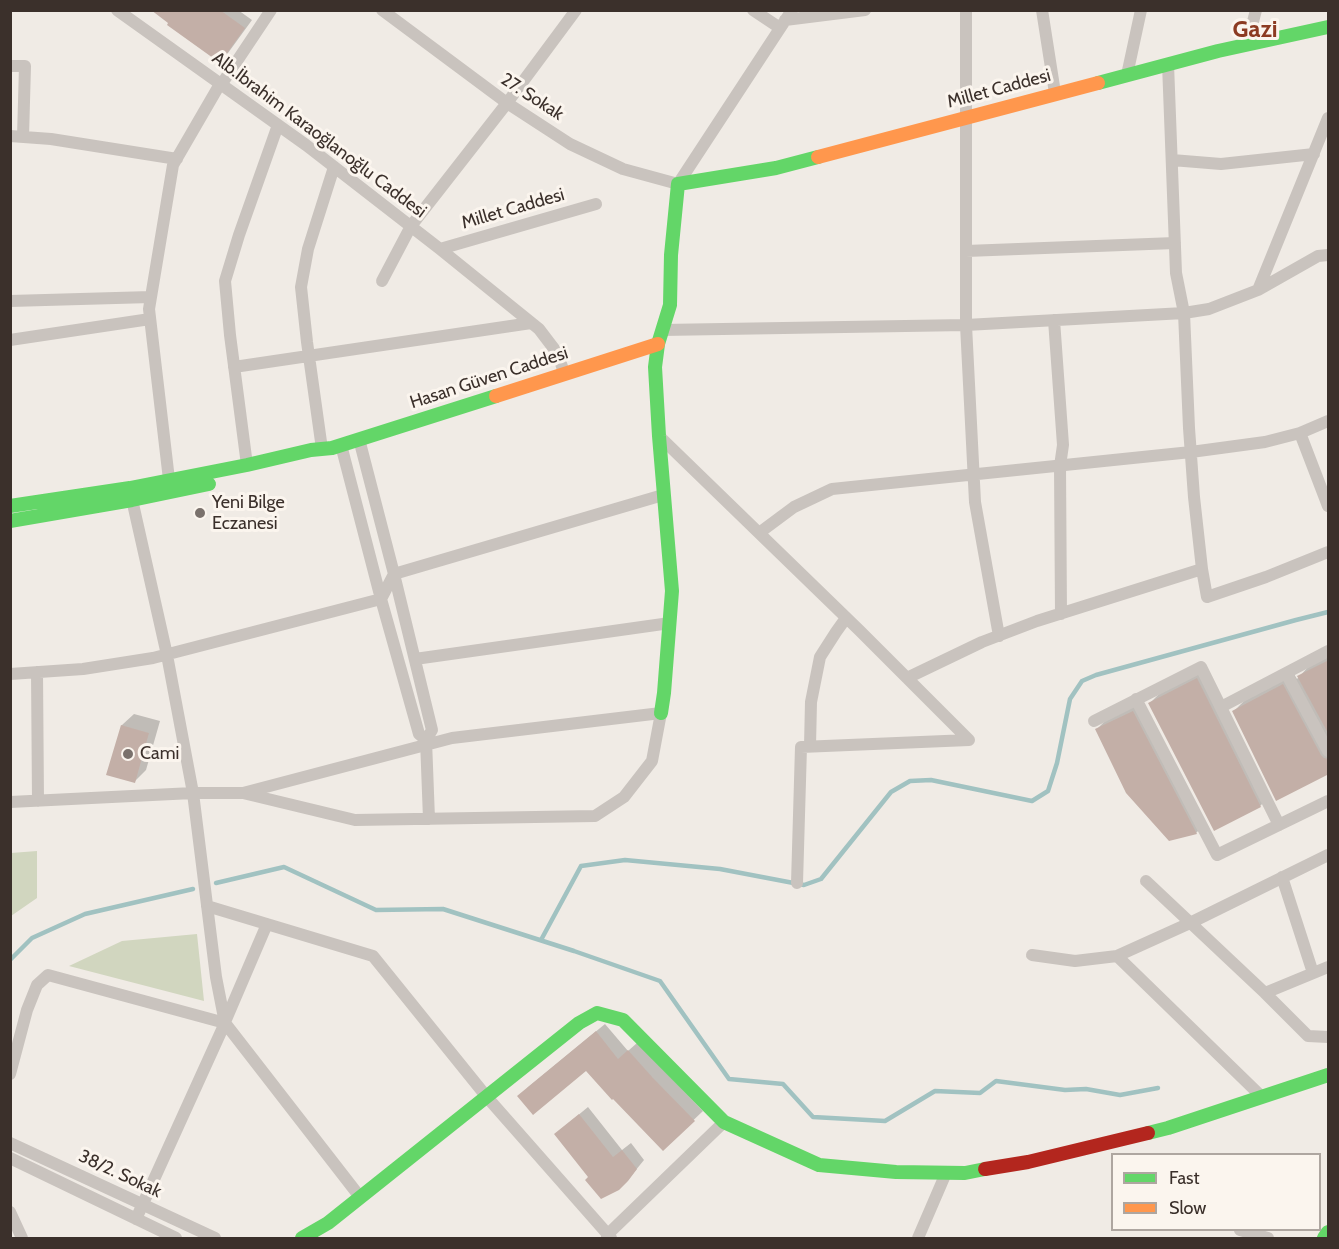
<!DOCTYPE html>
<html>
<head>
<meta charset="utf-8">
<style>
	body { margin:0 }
	#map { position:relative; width:1339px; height:1249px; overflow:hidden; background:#f0ebe5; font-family:Cabin,sans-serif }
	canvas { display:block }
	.frame { position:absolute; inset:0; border:12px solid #3b302b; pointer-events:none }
	.legend { position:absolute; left:1111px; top:1153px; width:210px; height:78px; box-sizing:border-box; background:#fbf5ee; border:2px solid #aea6a0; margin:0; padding:8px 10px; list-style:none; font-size:18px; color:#3b302b }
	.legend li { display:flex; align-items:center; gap:12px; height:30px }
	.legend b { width:30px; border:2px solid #aea6a0 }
</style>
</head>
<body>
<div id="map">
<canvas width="1339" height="1249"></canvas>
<div class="frame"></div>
<ul class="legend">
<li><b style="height:8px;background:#63d668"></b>Fast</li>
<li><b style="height:8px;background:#ff974d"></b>Slow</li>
</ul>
</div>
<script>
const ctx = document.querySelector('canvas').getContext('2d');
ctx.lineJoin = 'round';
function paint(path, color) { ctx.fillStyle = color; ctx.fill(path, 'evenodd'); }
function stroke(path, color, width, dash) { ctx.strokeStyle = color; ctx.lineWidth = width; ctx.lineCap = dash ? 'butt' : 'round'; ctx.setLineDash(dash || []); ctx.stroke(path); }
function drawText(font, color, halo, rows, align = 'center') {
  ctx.font = font + ' Cabin,sans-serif'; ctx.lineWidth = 6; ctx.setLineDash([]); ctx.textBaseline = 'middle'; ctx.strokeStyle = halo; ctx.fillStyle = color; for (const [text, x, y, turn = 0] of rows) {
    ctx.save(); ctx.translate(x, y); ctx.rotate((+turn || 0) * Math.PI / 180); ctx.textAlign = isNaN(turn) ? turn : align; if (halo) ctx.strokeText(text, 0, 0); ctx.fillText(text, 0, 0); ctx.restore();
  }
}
const green = new Path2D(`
	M37,851V898L11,916V853Z
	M197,934L204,1001L69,966L122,941Z`);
const shadow = new Path2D(`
	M153,10H238L252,20L228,53L220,61Z
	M1328,656V772L1234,711L1245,700L1294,674L1297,679L1310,665Z
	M1208,669L1270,796L1260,806L1149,704L1160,693Z
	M1143,702L1206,823L1196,833L1097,729L1107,719Z
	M134,714L160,721L146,770L134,782L108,774L122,725Z
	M605,1024L628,1051L637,1043L703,1111L663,1149L586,1069L527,1088Z
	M588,1107L622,1150L631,1143L644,1160L631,1176L590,1177L565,1126Z`);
const stream = new Path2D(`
	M216,883L284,867L376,910L443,909L574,951L660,981L729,1079L783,1084L813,1117L885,1121L935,1091L980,1093L996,1081L1065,1090L1086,1089L1120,1095L1158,1088
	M541,940L581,866L625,860L720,869L804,885L821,879L891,792L910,781L931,780L1032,801L1048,791L1057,763L1070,699L1082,681L1096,675L1296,620L1328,612
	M10,960L32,938L85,914L193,889`);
const building = new Path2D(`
	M151,10H220L245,28L220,63L167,25L168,23Z
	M1329,660V735L1297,676Z
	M1197,678L1261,807L1214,831L1148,703Z
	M1283,684L1321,755L1324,758L1329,759V774L1276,801L1232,711Z
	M1133,711L1197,834L1169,841L1126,793L1095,729Z
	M121,725L149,733L135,783L106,775Z
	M596,1031L618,1059L628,1050L653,1078L695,1121L663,1151L613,1099L612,1100L586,1071L533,1115L517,1096Z
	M579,1114L613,1157L622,1150L637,1169L628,1181L619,1190L601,1199L585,1180L588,1177L554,1134Z`);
const street = new Path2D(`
	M117,10L306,145L440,249L539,329L558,354L564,373
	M382,10L507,103L570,144L623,169L678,184L792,10
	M753,10L780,28
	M1042,10L1055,93
	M785,20L865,10
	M1247,45L1256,10
	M10,66H25L23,137
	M1127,75L1141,10
	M221,85L271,10
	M1328,118L1258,290L1318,256L1328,255
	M10,136L51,139L177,159
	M1172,160L1221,164L1314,154
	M440,249L596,204
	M966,251L1175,243
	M382,281L411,226L507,103L576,10
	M10,301L151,297
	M1054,320L1063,445L1060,466L1061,614
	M662,330L966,325V10
	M10,340L150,319
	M234,367L531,323
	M1300,433L1328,506
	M659,436L859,630L969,740
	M359,439L394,574L432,730L426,740L429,819
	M341,445L381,599L419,734L426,740
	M322,449L307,342L301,287L308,249L334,167
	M247,465L230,335L225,281L239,235L278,125
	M170,488L149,309L173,165L220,84
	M131,495L167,655L193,793L216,977L225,1023L136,1219
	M759,533L794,507L832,489L1191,452L1265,442L1300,433L1328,421
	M1202,569L1207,597L1266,577L1328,552
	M999,636L975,502L966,325L1184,313L1209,309L1258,290
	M415,659L670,623
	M37,672L38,801
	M1286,673L1328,751
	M10,674L83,669L153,658L381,599L394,574L663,495
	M907,678L982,642L1037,621L1202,569L1194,497L1189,428L1184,313L1176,273L1168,64
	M1136,699L1217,855L1328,801
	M1221,707L1328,651
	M1094,721L1201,667L1279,825
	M810,746L811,702L820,657L836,632L846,618
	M10,802L193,793H243L452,738L661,713L652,761L624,797L595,816L355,820L243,793
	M1282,877L1313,973
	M1146,881L1265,993L1308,1036L1328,1037
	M797,883L801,747L969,740
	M207,906L373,956L486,1096L611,1238
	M1032,955L1075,961L1117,956
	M1265,993L1328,967
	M225,1022L267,924
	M10,1074L27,1010L37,985L48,975L225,1023L360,1197
	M1262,1097L1117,956L1190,923L1328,855
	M10,1143L215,1238
	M10,1158L176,1238
	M10,1212L22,1238
	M1240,1230L1268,1238
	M607,1238V1235L724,1122
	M918,1238L946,1173`);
const fast = new Path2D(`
	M1098,83L1218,51L1328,27
	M10,506L130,488L247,465L311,450L332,448L496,396
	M10,521L132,500L209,484
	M661,713L664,693L672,591L659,436L655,367L658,344L670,305L671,255L678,184L776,168L818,157
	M1148,1133L1168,1128L1328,1075
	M302,1238L328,1223L579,1023L597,1013L623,1020L724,1122L819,1165L896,1172L965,1173L985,1169
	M1324,1238L1328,1232`);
const slow = new Path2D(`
	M818,157L1098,83
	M496,396L658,344`);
const jam = new Path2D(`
	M985,1169L1028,1162L1148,1133`);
const markers = [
	[200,513,6,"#7a716c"],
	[128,754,6,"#7a716c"]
];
const streetNames = [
	["Millet Caddesi",999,89,-15],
	["27. Sokak",532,97,33],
	["Alb.İbrahim Karaoğlanoğlu Caddesi",319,135,37],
	["Millet Caddesi",513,209,-16],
	["Hasan Güven Caddesi",489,378,-18],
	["38/2. Sokak",120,1174,25]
];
const poiNames = [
	["Yeni Bilge",212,503],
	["Eczanesi",212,524],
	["Cami",140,754]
];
const districtNames = [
	["Gazi",1255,30]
];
paint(green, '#d1d6bf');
paint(shadow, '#0003');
stroke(stream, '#a1c2c1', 4.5);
paint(building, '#c3afa7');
stroke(street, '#c9c3be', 12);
stroke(fast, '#63d668', 14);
stroke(slow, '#ff974d', 14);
stroke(jam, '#b3261e', 14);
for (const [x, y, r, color] of markers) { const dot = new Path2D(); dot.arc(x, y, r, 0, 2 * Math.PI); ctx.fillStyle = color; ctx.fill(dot); stroke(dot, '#fbf5ee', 2); }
drawText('18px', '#3b302b', '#fbf5ee', streetNames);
drawText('18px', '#3b302b', '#fbf5ee', poiNames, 'left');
drawText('bold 24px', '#8c3b22', '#fbf5ee', districtNames);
</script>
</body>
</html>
